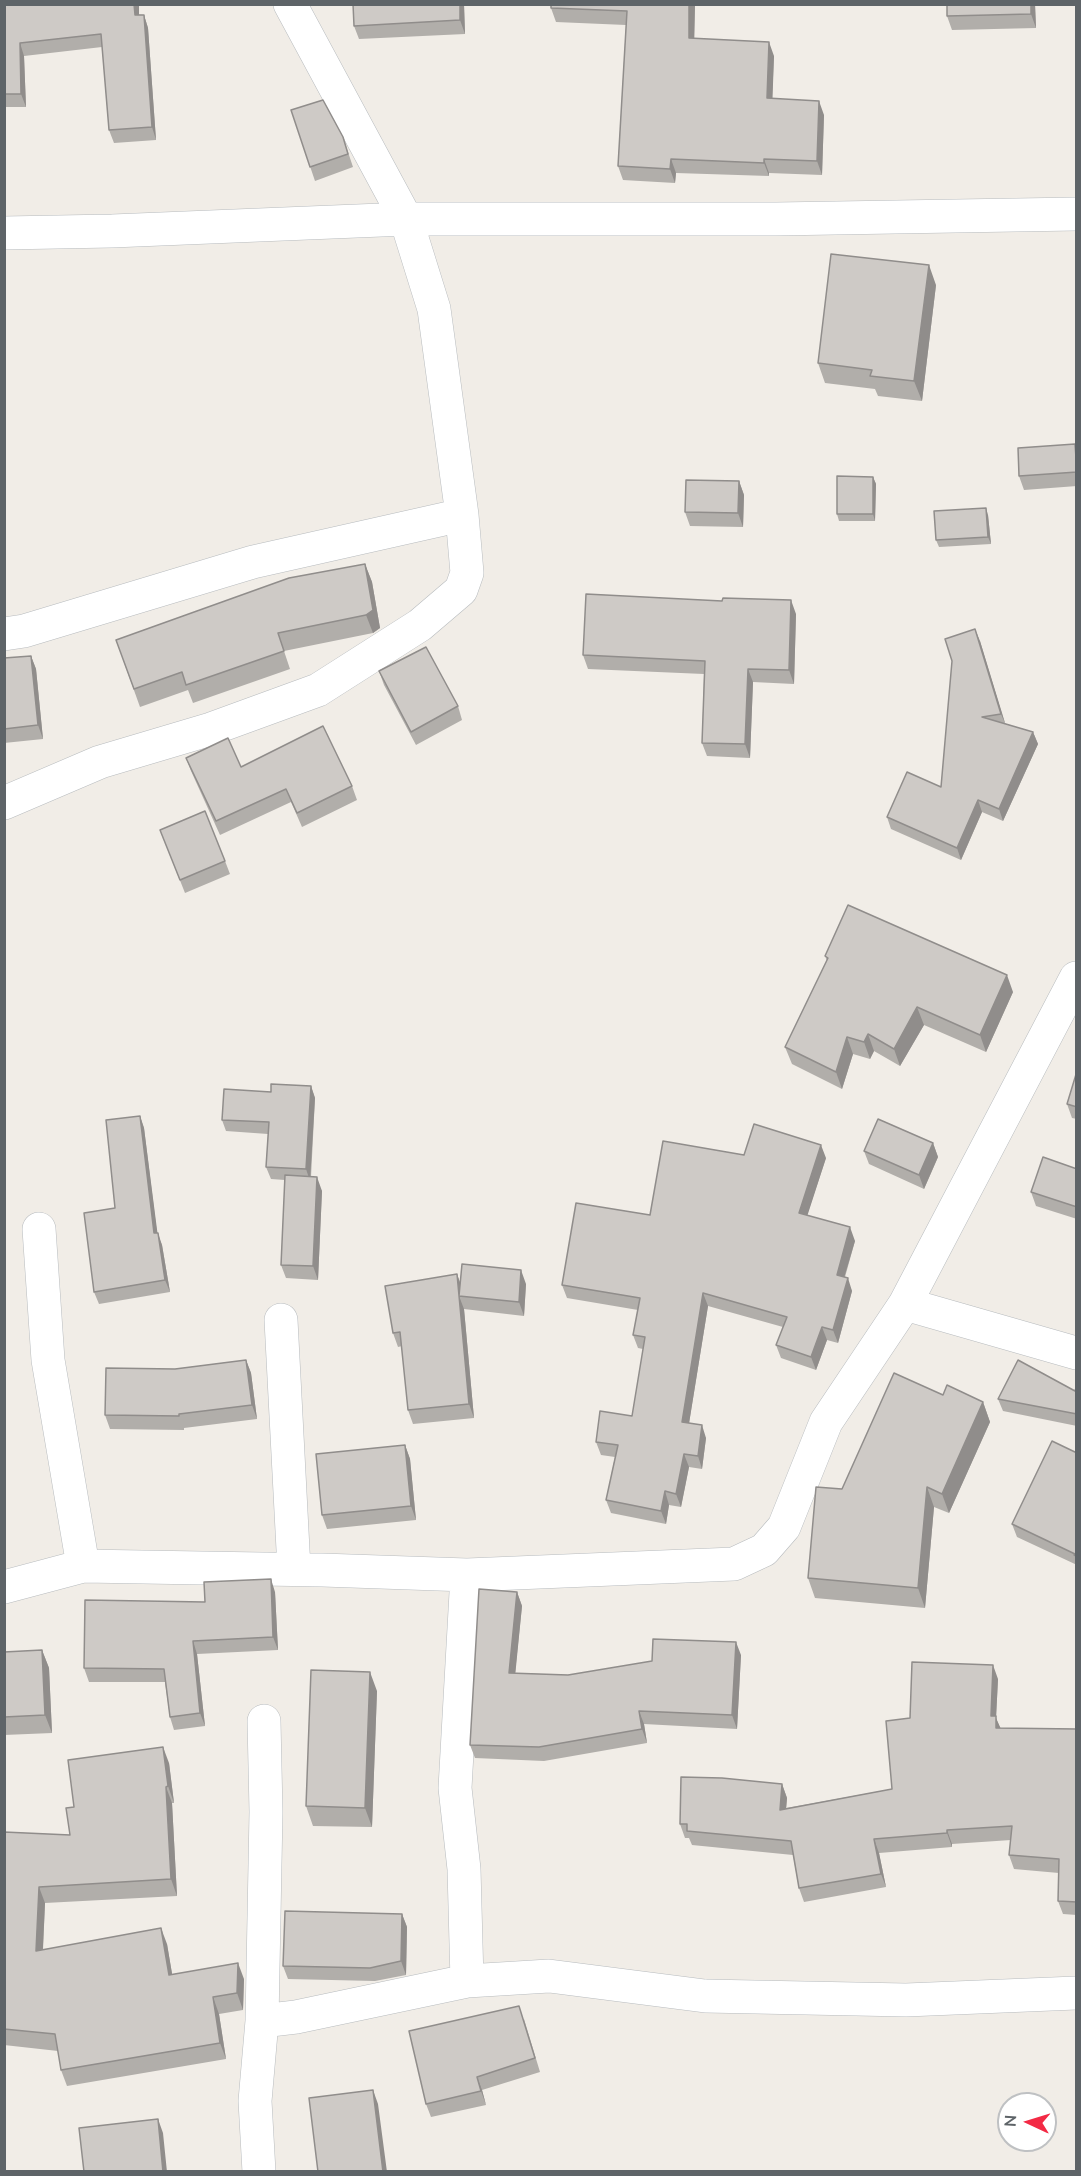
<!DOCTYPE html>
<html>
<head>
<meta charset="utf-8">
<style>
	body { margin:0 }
	#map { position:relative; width:1081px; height:2176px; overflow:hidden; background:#f1ede7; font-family:"Nunito Sans",sans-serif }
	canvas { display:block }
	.frame { position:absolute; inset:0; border:6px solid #5e6468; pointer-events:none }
	.north { position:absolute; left:997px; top:2092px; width:60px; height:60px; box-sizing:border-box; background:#fff; border:2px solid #bfc1c3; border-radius:50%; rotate:274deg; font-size:16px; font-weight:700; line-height:24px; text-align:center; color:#5e6468 }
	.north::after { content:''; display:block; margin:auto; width:21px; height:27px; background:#f32a45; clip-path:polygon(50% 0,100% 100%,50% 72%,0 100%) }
</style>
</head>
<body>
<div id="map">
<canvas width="1081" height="2176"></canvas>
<div class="frame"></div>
<div class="north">N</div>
</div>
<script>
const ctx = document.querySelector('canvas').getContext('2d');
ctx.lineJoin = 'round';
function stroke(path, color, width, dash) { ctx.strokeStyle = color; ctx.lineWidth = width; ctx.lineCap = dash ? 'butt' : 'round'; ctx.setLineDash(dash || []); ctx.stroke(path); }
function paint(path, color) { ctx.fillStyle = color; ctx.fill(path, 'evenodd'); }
const minor = new Path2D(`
	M4,233L112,231L406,219H776L1076,214
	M4,634L24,631L253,562L462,515
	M4,803L100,762L211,729L318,690L420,625L461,590L467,573L462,515L434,309L406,219L290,4
	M39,1229L48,1360L83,1566
	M905,1304L1076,1353
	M281,1320L294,1569
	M467,1575L455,1788L464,1869L467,1981L549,1976L705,1996L906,2000L1076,1993
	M4,1587L83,1566L322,1570L467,1575L734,1564L764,1550L784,1527L826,1422L905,1304L1076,978
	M262,2021L266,1812L264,1721
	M259,2172L255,2101L262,2021L296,2017L467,1981`);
const wall = new Path2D(`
	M4,4L144,15L148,28L156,140L114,143L109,130L102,47L24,56L26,107H4Z
	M551,4H695L694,38L774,56L772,99L824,115L822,175L769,173V176L676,173L675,183L623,180L618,166L626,25L556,22L551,8Z
	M947,4H1035L1036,28L952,30L947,16Z
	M464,5L465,34L359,39L354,26Z
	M291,110L343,137L353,167L315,181Z
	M936,285L922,401L878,396L875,389L825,383L818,363Z
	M1075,444L1077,448V486L1024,490L1019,476Z
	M873,477L876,484L875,521H839L837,514Z
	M739,481L744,495L743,527L690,526L685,512Z
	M988,515L991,544L939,547L936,540Z
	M365,564L372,582L380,628L373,633L284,651L290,669L193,703L188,690L140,707L116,640Z
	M722,601L796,614L794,684L753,682L750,758L707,756L702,743L704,674L588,669L583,655Z
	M980,641L1005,724L1033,732L1038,744L1003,821L982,812L961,860L891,829L887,817L941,787Z
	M31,656L36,669L43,739L4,743V658Z
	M379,671L458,706L462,720L416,745L384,685Z
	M186,758L352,786L357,800L302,827L291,802L220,835L191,771Z
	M160,830L225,861L230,874L185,893Z
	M825,956L1013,992L986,1052L924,1025L900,1066L874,1051L870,1059L853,1054L842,1089L792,1064L785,1047L827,961Z
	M1077,1071V1119L1072,1118L1067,1104Z
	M311,1086L315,1098L311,1177L322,1191L318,1280L286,1278L281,1265L285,1180L271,1179L266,1167L268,1134L226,1131L222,1120L271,1092Z
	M140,1116L144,1128L157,1233L162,1245L170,1292L99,1304L94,1292L115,1208Z
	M933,1143L938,1157L924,1189L869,1164L864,1151Z
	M744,1155L826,1158L807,1215L855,1241L845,1277L852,1291L838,1343L827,1340L816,1370L781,1358L776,1345L783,1327L708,1306L689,1423L706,1438L702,1469L689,1467L681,1507L669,1505L666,1524L611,1513L606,1500L615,1457L601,1455L596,1442L632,1416L643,1349L638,1348L633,1335L638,1310L567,1298L562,1285L650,1215Z
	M1077,1169V1219L1036,1206L1031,1192Z
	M457,1274L460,1283L526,1284L524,1316L464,1309L474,1418L413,1424L408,1410L402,1346L398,1347L393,1333Z
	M246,1360L251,1373L257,1419L184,1428V1430L110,1429L105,1415L175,1369Z
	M1077,1385V1426L1003,1411L998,1399L1075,1391Z
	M983,1402L990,1422L949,1513L934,1507L925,1608L815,1598L808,1578L842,1489Z
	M405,1445L410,1459L416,1520L327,1529L322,1515Z
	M1077,1453V1565L1017,1537L1012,1524Z
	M275,1592L278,1650L197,1654L205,1726L174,1730L170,1717L165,1682H89L84,1668L205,1602Z
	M517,1592L522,1606L515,1673L568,1675L741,1655L737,1729L644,1724L647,1743L544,1761L475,1758L470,1745Z
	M42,1650L49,1668L52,1733L4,1735V1652Z
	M998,1679L996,1718L1000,1728L1077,1729V1915L1063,1914L1058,1901L1059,1873L1014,1869L1009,1855L1011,1840L952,1844V1847L879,1853L886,1887L804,1902L799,1888L793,1855L692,1845L689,1838H685L680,1824L782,1784L787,1798L786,1808L892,1789L910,1718Z
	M377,1691L372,1827L313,1826L306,1806Z
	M169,1763L174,1803H172L177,1896L45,1903L43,1950L167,1944L172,1974L244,1979L243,2010L219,2014L226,2059L67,2086L61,2070L58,2051L4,2045V1832L70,1835Z
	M402,1914L407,1927L406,1975L375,1981L288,1979L283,1966Z
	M524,2019L540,2072L482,2090L486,2105L431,2117L426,2104Z`);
const shadedWall = new Path2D(`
	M134,4H139V28L135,15Z
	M460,4H464L465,34L460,20Z
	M689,4H695L694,52L689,38Z
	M1031,4H1035L1036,28L1031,14Z
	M144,15L148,28L156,140L152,127Z
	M769,42L774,56L772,112L767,98Z
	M20,43L24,56L26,107L21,94Z
	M819,101L824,115L822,175L817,161Z
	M671,159L676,173L675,183L670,169Z
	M764,159L769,173V176L764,163Z
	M929,265L936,285L922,401L914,381Z
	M873,477L876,484L875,521L873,514Z
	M739,481L744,495L743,527L738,513Z
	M986,508L988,515L991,544L988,537Z
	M365,564L372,582L380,628L373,633L366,615Z
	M791,600L796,614L794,684L789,670Z
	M975,629L980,641L1006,726L1001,714Z
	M31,656L36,669L43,739L38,725Z
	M748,669L753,682L750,758L745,744Z
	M1033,732L1038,744L1003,821L999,809Z
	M978,800L982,812L961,860L957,848Z
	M1007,975L1013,992L986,1052L980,1035Z
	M917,1007L924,1025L900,1066L894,1049Z
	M868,1034L874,1051L870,1059L864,1042Z
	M847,1037L853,1054L842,1089L836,1072Z
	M311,1086L315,1098L310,1181L306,1169Z
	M140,1116L144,1128L159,1245L154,1233Z
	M933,1143L938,1157L924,1189L919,1175Z
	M821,1145L826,1158L804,1226L799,1213Z
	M317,1177L322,1191L318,1280L313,1266Z
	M850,1227L855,1241L841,1288L837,1275Z
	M158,1233L162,1245L170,1292L165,1280Z
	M521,1270L526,1284L524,1316L519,1302Z
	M457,1274L462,1288L459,1296L464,1309L474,1418L469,1404Z
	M848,1278L852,1291L838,1343L833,1330Z
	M703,1293L708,1306L687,1436L682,1422Z
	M822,1327L827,1340L816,1370L811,1357Z
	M246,1360L251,1373L257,1419L252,1405Z
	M983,1402L990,1422L949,1513L942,1494Z
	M702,1425L706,1438L702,1469L698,1456Z
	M405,1445L410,1459L416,1520L411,1506Z
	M684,1454L689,1467L681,1507L676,1494Z
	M927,1487L934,1507L925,1608L918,1588Z
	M665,1491L669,1505L666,1524L661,1511Z
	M271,1579L275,1592L278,1650L273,1637Z
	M517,1592L522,1606L514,1687L509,1673Z
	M193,1641L197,1654L205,1726L200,1713Z
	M736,1642L741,1655L737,1729L732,1715Z
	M42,1650L49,1668L52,1733L45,1715Z
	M993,1665L998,1679L996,1718L1001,1729V1742L991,1716Z
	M370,1672L377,1691L372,1827L365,1808Z
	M639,1711L644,1724L647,1743L642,1729Z
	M163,1747L169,1763L174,1803L168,1786Z
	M782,1784L787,1798L785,1823L780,1810Z
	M166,1787L172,1803L177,1896L171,1879Z
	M947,1830L952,1844V1847L947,1833Z
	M874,1839L879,1853L886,1887L881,1874Z
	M39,1887L45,1903L42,1967L36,1951Z
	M402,1914L407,1927L406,1975L401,1961Z
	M161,1928L167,1944L175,1991L169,1975Z
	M238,1963L244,1979L243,2010L237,1993Z
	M213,1997L219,2014L226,2059L220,2043Z
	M477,2077L482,2090L486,2105L481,2091Z
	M373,2090L378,2104L387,2172H383Z
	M158,2119L163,2133L167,2172H163Z`);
const building = new Path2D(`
	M4,4H134L135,15H144L152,127L109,130L101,34L20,43L21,94H4Z
	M353,4H460V20L354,26Z
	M551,4H689V38L769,42L767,98L819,101L817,161L764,159V163L671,159L670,169L618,166L627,11L551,8Z
	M947,4H1031V14L947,16Z
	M323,100L343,137L348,154L310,167L291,110Z
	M831,254L929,265L914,381L870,376L872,370L818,363Z
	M1075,444L1077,472L1019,476L1018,448Z
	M837,476L873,477V514H837Z
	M686,480L739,481L738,513L685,512Z
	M986,508L988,537L936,540L934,511Z
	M365,564L373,610L366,615L278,633L284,651L186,685L182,672L134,689L116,640L289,578Z
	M586,594L722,601L723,598L791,600L789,670L748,669L745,744L702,743L705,661L583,655Z
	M975,629L1001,714L982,717L1033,732L999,809L978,800L957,848L887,817L907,772L941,787L952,661L945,639Z
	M426,647L458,706L411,732L379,671Z
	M31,656L38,725L4,729V658Z
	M323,726L352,786L297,813L286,789L216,821L186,758L228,738L241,767Z
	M205,811L225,861L180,880L160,830Z
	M848,905L1007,975L980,1035L917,1007L894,1049L868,1034L864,1042L847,1037L836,1072L785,1047L828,958L825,956Z
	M1077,1071V1107L1067,1104Z
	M271,1084L311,1086L306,1169L266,1167L269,1122L222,1120L224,1089L271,1092Z
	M140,1116L154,1233H158L165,1280L94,1292L84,1213L115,1208L106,1120Z
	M878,1119L933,1143L919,1175L864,1151Z
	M754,1124L821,1145L799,1213L850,1227L837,1275L848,1278L833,1330L822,1327L811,1357L776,1345L787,1317L703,1293L682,1422L702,1425L698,1456L684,1454L676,1494L665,1491L661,1511L606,1500L618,1445L596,1442L600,1411L632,1416L645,1337L633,1335L640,1298L562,1285L576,1203L650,1215L663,1141L744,1155Z
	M1043,1157L1077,1169V1207L1031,1192Z
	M285,1175L317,1177L313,1266L281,1265Z
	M462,1264L521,1270L519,1302L459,1296Z
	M457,1274L469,1404L408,1410L400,1332L393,1333L385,1286Z
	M246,1360L252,1405L179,1414V1416L105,1415L106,1368L175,1369Z
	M1018,1360L1075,1391L1077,1385V1414L998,1399Z
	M894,1373L943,1395L947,1385L983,1402L942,1494L927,1487L918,1588L808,1578L816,1487L842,1489Z
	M1052,1441L1077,1453V1557L1074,1555L1075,1554L1012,1524Z
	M405,1445L411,1506L322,1515L316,1454Z
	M271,1579L273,1637L193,1641L200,1713L170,1717L164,1669L84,1668L85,1600L205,1602L204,1582Z
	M479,1589L517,1592L509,1673L568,1675L652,1661L653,1639L736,1642L732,1715L639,1711L642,1729L539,1747L470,1745Z
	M42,1650L45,1715L4,1717V1652Z
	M912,1662L993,1665L991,1716H996V1728L1077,1729V1902L1058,1901L1059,1859L1009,1855L1012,1826L947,1830V1833L874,1839L881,1874L799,1888L791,1841L687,1831V1824H680L681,1777L722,1778L782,1784L780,1810L892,1789L886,1721L910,1718Z
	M311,1670L370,1672L365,1808L306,1806Z
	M163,1747L168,1786L166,1787L171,1879L39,1887L36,1951L161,1928L169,1975L238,1963L237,1993L213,1997L220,2043L61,2070L55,2034L4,2029V1832L70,1835L66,1808L74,1807L68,1760Z
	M285,1911L402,1914L401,1961L370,1968L283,1966Z
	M519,2006L535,2058L477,2077L481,2091L426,2104L409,2031Z
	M373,2090L383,2172H318L309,2098Z
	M158,2119L163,2172H84L79,2128Z`);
stroke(minor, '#b7bbbe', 34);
stroke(minor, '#fff', 33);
paint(wall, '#b1aeaa');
paint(shadedWall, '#908d8b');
paint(building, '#cecac6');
stroke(building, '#908d8b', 1.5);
</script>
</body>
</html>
